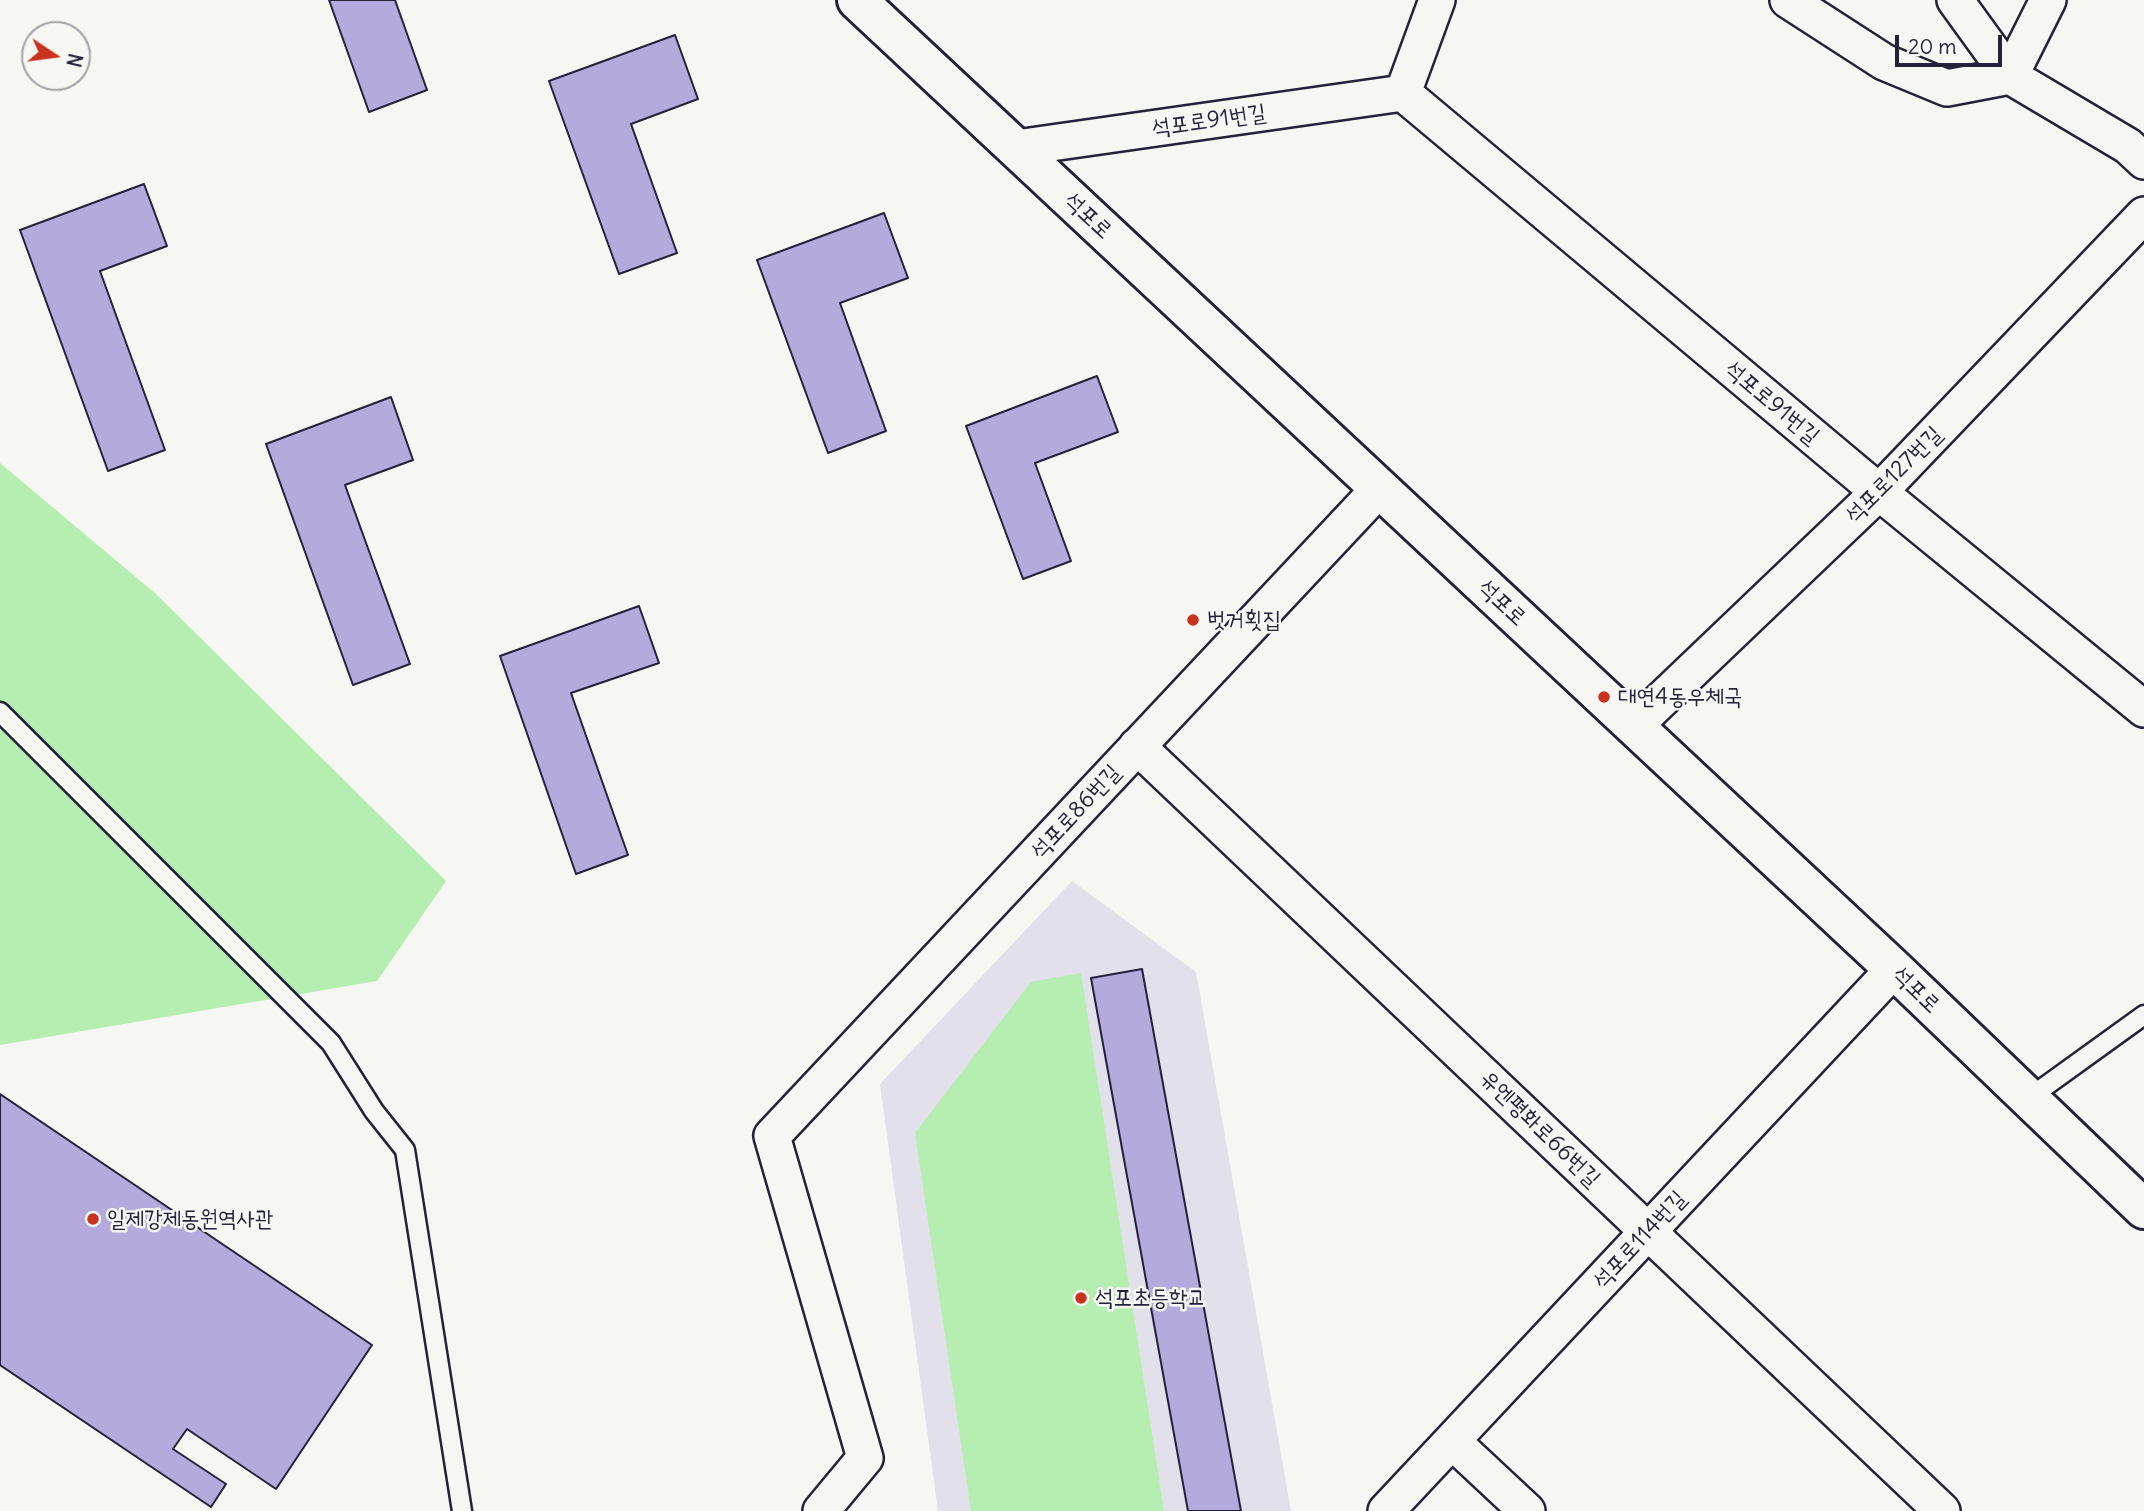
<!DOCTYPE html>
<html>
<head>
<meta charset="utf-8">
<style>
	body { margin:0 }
	#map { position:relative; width:2144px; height:1511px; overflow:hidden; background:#f6f6f2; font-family:Delius,sans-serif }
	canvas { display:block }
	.north { position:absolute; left:21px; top:21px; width:70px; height:70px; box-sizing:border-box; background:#f6f6f2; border:2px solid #a1a1a9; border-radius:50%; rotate:103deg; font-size:19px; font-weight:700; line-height:28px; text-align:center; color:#22223b }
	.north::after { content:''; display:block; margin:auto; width:24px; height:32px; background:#c8321e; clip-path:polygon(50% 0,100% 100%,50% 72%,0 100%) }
	.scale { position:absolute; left:1895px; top:35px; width:107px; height:32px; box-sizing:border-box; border:4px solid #22223b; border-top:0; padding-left:9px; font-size:21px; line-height:24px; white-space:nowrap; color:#22223b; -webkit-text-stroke:5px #f6f6f2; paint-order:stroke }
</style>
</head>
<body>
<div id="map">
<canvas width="2144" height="1511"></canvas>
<div class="north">N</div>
<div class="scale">20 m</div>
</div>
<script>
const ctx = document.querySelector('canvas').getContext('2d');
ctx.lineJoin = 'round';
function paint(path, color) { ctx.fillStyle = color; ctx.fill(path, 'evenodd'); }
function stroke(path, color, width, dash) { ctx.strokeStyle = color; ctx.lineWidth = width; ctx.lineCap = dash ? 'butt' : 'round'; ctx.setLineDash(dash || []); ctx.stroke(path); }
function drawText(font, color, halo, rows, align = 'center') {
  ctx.font = font + ' Delius,"Poor Story",sans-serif'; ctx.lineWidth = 5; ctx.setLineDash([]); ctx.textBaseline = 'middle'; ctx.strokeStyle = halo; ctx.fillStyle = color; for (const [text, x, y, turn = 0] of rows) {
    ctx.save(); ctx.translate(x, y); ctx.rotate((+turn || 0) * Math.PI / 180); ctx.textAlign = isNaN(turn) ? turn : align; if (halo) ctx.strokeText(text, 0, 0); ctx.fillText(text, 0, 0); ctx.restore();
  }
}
const built = new Path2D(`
	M1072,881L1196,972L1291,1511H938L880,1084Z`);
const green = new Path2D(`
	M0,463L156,594L446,881L377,981L0,1045Z
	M1081,973L1164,1511H971L915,1133L1031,982Z`);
const building = new Path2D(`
	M329,0H395L427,90L369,112Z
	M675,35L698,99L631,124L677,253L619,274L549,81Z
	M144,184L167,246L100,271L165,450L108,471L20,230Z
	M884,213L908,278L840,303L886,431L828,453L757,260Z
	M1097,376L1118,432L1035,463L1071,561L1023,579L966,426Z
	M391,397L413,460L345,485L410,664L353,685L266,444Z
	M639,606L659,663L571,693L628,855L576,874L500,656Z
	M1142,969L1241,1511H1188L1091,978Z
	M0,1094L372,1345L276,1489L187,1429L173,1449L226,1484L211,1507L0,1365Z`);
const service = new Path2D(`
	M0,712L331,1043L374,1111L405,1150L462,1511
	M2029,1098L2144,1015`);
const minor = new Path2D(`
	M1437,0L1403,93L1879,492L2144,709
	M1788,0L1884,62L1947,88L2010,76L2128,146L2144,161
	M1955,0L2010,76
	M2010,76L2048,0
	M1016,148L1403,93
	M1634,726L1879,492L2144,215
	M1137,746L1942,1511
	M1452,1441L1527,1511
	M821,1511L865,1458L772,1136L1380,488
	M1386,1511L1894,969`);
const secondary = new Path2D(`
	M857,0L1894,969L2144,1209`);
const markers = [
	[1193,620,7,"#c8321e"],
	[1604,697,7,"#c8321e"],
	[93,1219,7,"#c8321e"],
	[1081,1298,7,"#c8321e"]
];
const streetNames = [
	["석포로91번길",1209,121,-8],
	["석포로",1088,216,43],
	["석포로91번길",1772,403,40],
	["석포로127번길",1894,475,-45],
	["석포로",1502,603,43],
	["석포로86번길",1076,812,-47],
	["석포로",1916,990,44],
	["유엔평화로66번길",1540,1129,44],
	["석포로114번길",1640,1240,-47]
];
const poiNames = [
	["벗거횟집",1207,620],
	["대연4동우체국",1618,697],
	["일제강제동원역사관",107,1219],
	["석포초등학교",1095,1298]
];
paint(built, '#e2e0eb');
paint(green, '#b6eeb1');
paint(building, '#b4abdc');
stroke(building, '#22223b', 2);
stroke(service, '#22223b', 23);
stroke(minor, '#22223b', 40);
stroke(secondary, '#22223b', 44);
stroke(service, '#f6f6f2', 18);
stroke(minor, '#f6f6f2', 35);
stroke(secondary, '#f6f6f2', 38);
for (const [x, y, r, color] of markers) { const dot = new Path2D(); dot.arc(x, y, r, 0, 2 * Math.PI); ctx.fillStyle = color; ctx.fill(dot); stroke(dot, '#f6f6f2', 2.5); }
drawText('23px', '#22223b', '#f6f6f2', streetNames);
drawText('23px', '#22223b', '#f6f6f2', poiNames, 'left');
</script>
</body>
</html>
